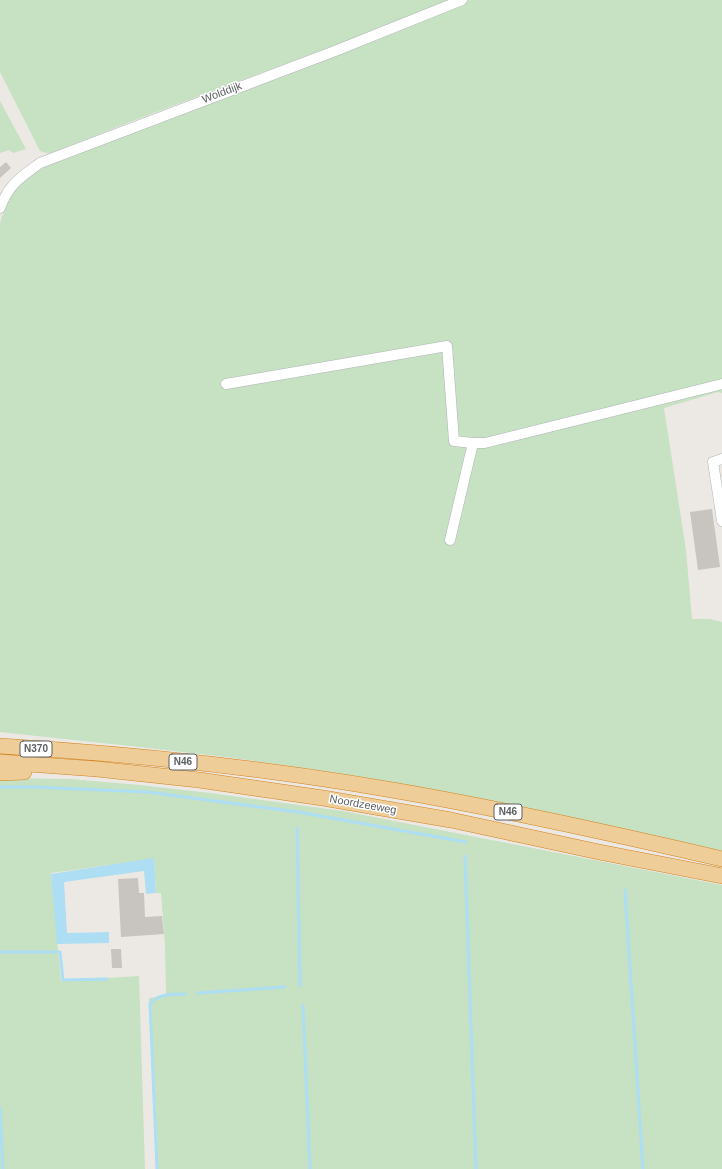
<!DOCTYPE html>
<html>
<head>
<meta charset="utf-8">
<style>
	body { margin:0 }
	canvas { display:block; background:#ece9e4 }
</style>
</head>
<body>
<canvas width="722" height="1169"></canvas>
<script>
const ctx = document.querySelector('canvas').getContext('2d');
ctx.lineJoin = 'round';
function paint(path, color) { ctx.fillStyle = color; ctx.fill(path, 'evenodd'); }
function stroke(path, color, width, dash) { ctx.strokeStyle = color; ctx.lineWidth = width; ctx.lineCap = dash ? 'butt' : 'round'; ctx.setLineDash(dash || []); ctx.stroke(path); }
function drawText(font, color, halo, rows, align = 'center') {
  ctx.font = font + ' Helvetica,sans-serif'; ctx.lineWidth = 3; ctx.setLineDash([]); ctx.textBaseline = 'middle'; ctx.strokeStyle = halo; ctx.fillStyle = color; for (const [text, x, y, turn = 0] of rows) {
    ctx.save(); ctx.translate(x, y); ctx.rotate((+turn || 0) * Math.PI / 180); ctx.textAlign = isNaN(turn) ? turn : align; if (halo) ctx.strokeText(text, 0, 0); ctx.fillText(text, 0, 0); ctx.restore();
  }
}
const green = new Path2D(`
	M0,0H450L421,13L135,120L49,154L40,151L0,72Z
	M469,0H722V393L718,392L664,408L686,550L692,619H710L722,622V852C597,825 473,796 347,775C232,755 116,745 0,732V224C9,189 23,181 52,162L388,33Z
	M0,101L26,149L13,153L9,150L0,153Z
	M0,778L70,779L140,785L210,793L343,811L722,885V1169H156L149,998L166,996L165,945L161,893H156L154,859L51,873L61,981L139,976L145,1169H0Z`);
const water = new Path2D(`
	M154,858L156,893L146,894L144,871L64,882L67,933L109,932V943L57,944L51,874Z`);
const stream = new Path2D(`
	M0,787H34L147,792L298,812L466,842
	M297,828L300,986
	M465,856L476,1169
	M625,890L643,1169
	M0,952H60L63,980L107,979
	M198,993L285,987
	M303,1005L310,1169
	M0,1108L3,1169
	M157,1169L150,1004C158,993 172,995 185,994`);
const building = new Path2D(`
	M6,162L11,168L0,178V167Z
	M712,509L720,567L698,570L690,512Z
	M138,878L139,893H144L145,917L162,916L164,934L121,937L118,879Z
	M111,949H121L122,968H112Z`);
const minor = new Path2D(`
	M0,208C9,184 20,178 40,163L335,51L462,0
	M226,384L447,346L454,441L473,443
	M722,459L713,462L722,521
	M450,540L473,443H485L722,384`);
const highway = new Path2D(`
	M0,746C133,754 267,768 398,791C507,810 615,834 722,859
	M0,762L97,769L199,780L323,798L451,820L599,852L722,876
	M0,773L24,772`);
const shields = [
	[36,749,32],
	[183,762,28],
	[508,812,28]
];
const shieldNames = [
	["N370",36,749],
	["N46",183,762],
	["N46",508,812]
];
const streetNames = [
	["Wolddijk",222,93,-21],
	["Noordzeeweg",363,805,10]
];
paint(green, '#c7e1c3');
paint(water, '#addef4');
stroke(stream, '#addef4', 3);
paint(building, '#c8c4c0');
stroke(minor, '#b1b4b7', 11);
stroke(highway, '#d3821d', 16);
stroke(minor, '#fff', 10);
stroke(highway, '#efcd98', 15);
for (const [x, y, w] of shields) { const box = new Path2D(); box.roundRect(x - w / 2, y - 8, w, 16, 3); ctx.fillStyle = '#fff'; ctx.fill(box); stroke(box, '#5c6062', 1); }
drawText('bold 10px', '#5c6062', null, shieldNames);
drawText('11px', '#5c6062', '#fff', streetNames);
</script>
</body>
</html>
